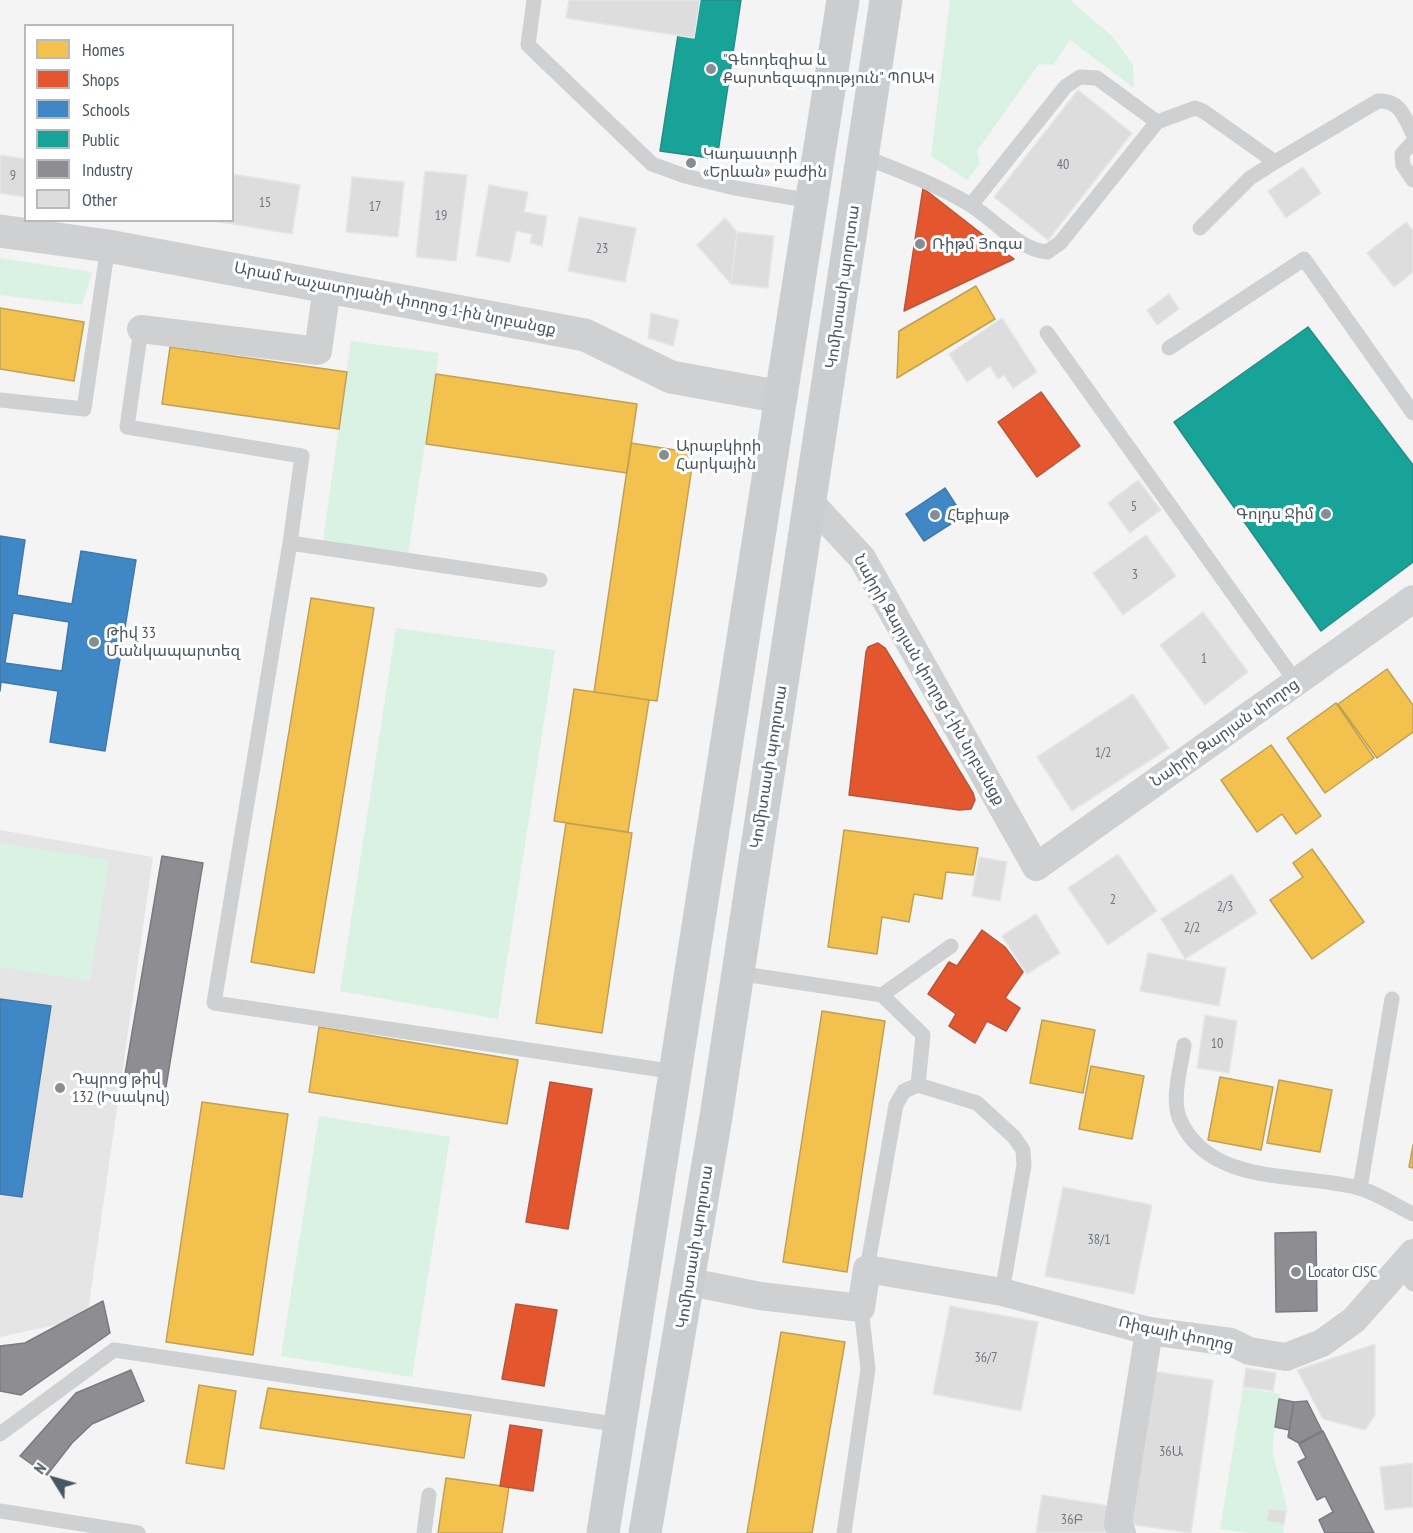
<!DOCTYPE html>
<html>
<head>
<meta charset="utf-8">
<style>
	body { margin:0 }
	#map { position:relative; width:1413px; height:1533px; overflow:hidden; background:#f4f4f4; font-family:"PT Sans Narrow",sans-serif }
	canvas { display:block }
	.legend { position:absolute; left:24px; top:24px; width:210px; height:198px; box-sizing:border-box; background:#fff; border:2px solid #b7bbc0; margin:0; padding:8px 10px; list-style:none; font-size:18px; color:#4a5661 }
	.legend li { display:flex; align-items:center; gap:12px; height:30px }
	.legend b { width:30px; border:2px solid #b7bbc0 }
	.north { position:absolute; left:24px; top:1449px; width:60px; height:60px; -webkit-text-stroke:4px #fff; paint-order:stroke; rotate:307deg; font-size:16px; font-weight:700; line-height:24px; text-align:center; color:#4a5661 }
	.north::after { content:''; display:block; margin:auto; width:21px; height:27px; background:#4a5661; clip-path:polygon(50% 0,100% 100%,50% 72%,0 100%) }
</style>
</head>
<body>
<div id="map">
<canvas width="1413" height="1533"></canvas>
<ul class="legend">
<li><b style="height:16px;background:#f2c14e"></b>Homes</li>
<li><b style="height:16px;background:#e4572e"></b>Shops</li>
<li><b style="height:16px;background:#3f88c5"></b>Schools</li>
<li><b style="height:16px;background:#17a398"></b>Public</li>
<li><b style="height:16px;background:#8d8d92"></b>Industry</li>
<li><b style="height:16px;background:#ddddde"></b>Other</li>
</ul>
<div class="north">N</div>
</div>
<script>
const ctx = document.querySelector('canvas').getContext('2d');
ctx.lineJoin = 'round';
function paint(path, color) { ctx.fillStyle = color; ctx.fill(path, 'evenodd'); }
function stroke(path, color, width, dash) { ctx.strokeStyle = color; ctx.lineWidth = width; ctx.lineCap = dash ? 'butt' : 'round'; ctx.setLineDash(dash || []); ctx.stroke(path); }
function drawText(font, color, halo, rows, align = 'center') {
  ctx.font = font + ' "PT Sans Narrow","Noto Sans Armenian",sans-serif'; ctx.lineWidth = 6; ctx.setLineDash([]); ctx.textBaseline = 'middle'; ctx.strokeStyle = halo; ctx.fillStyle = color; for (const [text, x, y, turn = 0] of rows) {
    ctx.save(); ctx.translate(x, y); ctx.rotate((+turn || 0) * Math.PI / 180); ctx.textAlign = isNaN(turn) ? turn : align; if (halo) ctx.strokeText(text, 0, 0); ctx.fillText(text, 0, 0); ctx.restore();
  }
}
const education = new Path2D(`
	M0,830L153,857L87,1318L0,1337Z`);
const green = new Path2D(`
	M950,0H1070L1113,37L1133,65L1134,88L1070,40L1053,65L1039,64L977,151L980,164L967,180L931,156Z
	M0,258L92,272L82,305L0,295Z
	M351,341L439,353L407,560L322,548Z
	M396,628L555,650L498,1019L340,991Z
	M0,843L109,860L90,981L0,967Z
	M319,1116L450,1137L412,1377L281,1356Z
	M1243,1388L1280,1394L1273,1441V1453L1287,1508L1283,1533H1249L1220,1529Z`);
const homes = new Path2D(`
	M976,286L995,319L897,378L899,331Z
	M0,308L84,322L74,381L0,369Z
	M170,347L347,372L339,429L162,404Z
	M436,374L637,404L627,473L426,444Z
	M631,443L694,453L657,701L594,692Z
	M311,598L374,608L314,973L251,962Z
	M1387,669L1413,705V732L1377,758L1338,704Z
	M574,689L649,700L628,832L554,821Z
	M1336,703L1374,758L1325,793L1287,738Z
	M1271,745L1321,816L1296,834L1282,814L1257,832L1221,780Z
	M566,823L632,833L602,1033L536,1023Z
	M844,830L978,848L973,875L946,872L942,899L914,894L909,922L882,917L877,954L828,947Z
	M1312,849L1364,922L1312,959L1270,900L1303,877L1293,863Z
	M822,1011L885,1021L847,1272L783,1262Z
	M1042,1020L1095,1030L1083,1093L1030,1083Z
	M319,1027L518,1060L507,1124L309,1092Z
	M1091,1066L1144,1076L1132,1139L1079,1129Z
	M1220,1077L1273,1087L1261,1150L1208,1140Z
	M1279,1080L1332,1090L1320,1152L1267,1143Z
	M202,1102L288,1114L253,1355L166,1342Z
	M1413,1145V1168L1409,1167Z
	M781,1332L845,1342L812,1533H747Z
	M199,1385L236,1391L224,1469L186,1463Z
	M268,1388L471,1415L464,1458L260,1428Z
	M446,1478L509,1487L502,1533H438Z`);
const shops = new Path2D(`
	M923,188L1014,259L904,311Z
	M1041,392L1080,446L1037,477L998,422Z
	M878,643L885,648L973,793L975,800L971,809L959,810L849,795L866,652L868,647Z
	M982,930L1005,947L1023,972L1005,998L1020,1008L1006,1031L987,1021L975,1043L949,1026L956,1014L928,994L949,962L957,966Z
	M550,1082L592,1089L568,1229L526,1222Z
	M516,1304L557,1310L544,1386L502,1379Z
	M510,1425L542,1430L533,1491L500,1486Z`);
const schools = new Path2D(`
	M945,488L963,516L924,541L906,514Z
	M0,536L25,540L17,595L72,604L81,551L136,560L105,751L50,742L58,691L1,682L0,691ZM13,613L69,622L62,671L5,663Z
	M0,999L51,1006L22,1197L0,1194Z`);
const public = new Path2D(`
	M700,0H741L717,159L660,151L678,35L694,38Z
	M1308,327L1413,465V562L1321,631L1174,422Z`);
const industry = new Path2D(`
	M162,856L203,863L166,1087L124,1080Z
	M1316,1232L1317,1311L1276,1312L1275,1233Z
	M103,1301L110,1333L21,1395L0,1391V1346L25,1343Z
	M131,1370L144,1401L92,1424L72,1443L47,1475L20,1456L76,1393Z
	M1279,1399L1294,1402L1289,1430L1275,1427Z
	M1307,1401L1322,1431L1299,1443L1288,1437L1294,1402Z
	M1323,1431L1374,1533H1325L1319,1520L1333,1512L1325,1496L1317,1500L1298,1462L1306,1458L1299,1444Z`);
const building = new Path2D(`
	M569,0H700L694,38L566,18Z
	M1078,90L1132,133L1048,240L994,197Z
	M0,155L26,159V197L0,193Z
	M1303,167L1321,193L1286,218L1268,191Z
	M425,171L467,175L456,261L416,257Z
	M232,174L300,185L292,234L208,220H232Z
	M352,177L404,182L398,237L346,232Z
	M489,185L528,192L524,212L547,216L542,246L530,243L532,234L516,231L510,262L476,256Z
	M579,217L636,228L625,282L568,271Z
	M725,218L737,232L731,284L697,245Z
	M1406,222L1413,231V272L1394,287L1367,253Z
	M737,232L774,236L768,288L731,284Z
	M1169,294L1179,309L1157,325L1147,310Z
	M651,313L679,320L673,346L648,338Z
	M1002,318L1037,372L1013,388L1004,375L998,379L990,366L967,382L949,354Z
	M1138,480L1161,510L1130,533L1108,503Z
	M1146,535L1176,576L1123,615L1093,573Z
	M1203,612L1248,672L1205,705L1160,645Z
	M1133,694L1169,748L1072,811L1037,757Z
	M1118,854L1157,911L1108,945L1068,888Z
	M979,857L1007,862L1000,901L972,896Z
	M1232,874L1257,913L1185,959L1161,919Z
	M1036,914L1060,953L1027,974L1002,936Z
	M1148,953L1226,968L1219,1006L1140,991Z
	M1205,1015L1237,1021L1229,1073L1197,1068Z
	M1063,1187L1152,1205L1134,1294L1045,1276Z
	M950,1306L1038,1322L1021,1411L933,1394Z
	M1375,1344V1415L1365,1430L1323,1419L1297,1370Z
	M1246,1368L1276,1373L1273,1391L1243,1387Z
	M1151,1371L1213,1380L1191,1533L1128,1524Z
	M1413,1463V1507L1385,1510L1380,1467Z
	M1042,1495L1109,1506L1105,1533H1036Z
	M1269,1509L1286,1511L1284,1524L1267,1521Z`);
const service = new Path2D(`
	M534,0L528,45L652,164L685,176L735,188L812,201
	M1413,142L1402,154L1403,165L1413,180
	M862,156C898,170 935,184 969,204C994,219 1017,249 1047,252L1060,243L1157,122L1195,108L1203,111L1275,162L1250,178L1200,228
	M1275,162L1378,101C1400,100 1404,116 1413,134
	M971,205L1066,86L1080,77L1097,78L1157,122
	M141,329L127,427L302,456L290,543
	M1047,333L1296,682
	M1169,348L1304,259L1413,413
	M0,400L84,409L108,246
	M540,580L290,543L214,1003L676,1072
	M737,973L882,995L951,946
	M882,995L923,1035L918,1085
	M1184,1045C1181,1068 1170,1101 1181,1122C1213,1187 1300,1172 1359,1188C1377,1193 1396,1206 1413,1214
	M1360,1188L1392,999
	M1399,1267L1413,1284
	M867,1269L896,1105L904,1091L918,1085L977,1103L1014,1137L1023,1150L1024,1165L1002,1292
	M0,1434L114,1350L621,1425
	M0,1511L138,1533
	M424,1533L429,1495
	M844,1533L868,1369L861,1308`);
const minor = new Path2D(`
	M141,329L318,351L327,287
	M810,502L862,558L1036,867L1413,599
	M690,1282L760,1296L861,1308L867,1269L1002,1292L1149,1331L1231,1342L1249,1351L1286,1357L1322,1343L1354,1320L1413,1253
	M1122,1533L1118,1524L1149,1331`);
const tertiary = new Path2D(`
	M0,231L108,246L585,335L671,377L781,397`);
const primary = new Path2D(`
	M603,1533L843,0
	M645,1533L716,1117L886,0`);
const markers = [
	[711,69,6,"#868d94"],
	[691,163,6,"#868d94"],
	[920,244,6,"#868d94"],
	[664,455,6,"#868d94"],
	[1326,514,6,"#868d94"],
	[935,515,6,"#868d94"],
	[94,642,6,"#868d94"],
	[60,1088,6,"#868d94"],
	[1296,1272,6,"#868d94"]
];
const numberNames = [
	["40",1063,165],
	["9",13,176],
	["15",265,203],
	["17",375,207],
	["19",441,216],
	["23",602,249],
	["5",1134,507],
	["3",1135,575],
	["1",1204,659],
	["1/2",1103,753],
	["2",1113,900],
	["2/3",1225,907],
	["2/2",1192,928],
	["10",1217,1044],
	["38/1",1099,1240],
	["36/7",986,1358],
	["36Ա",1171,1452],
	["36Բ",1072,1520]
];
const poiNames = [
	["\"Գեոդեզիա և",723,60],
	["Քարտեզագրություն\" ՊՈԱԿ",723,78],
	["Կադաստրի",703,154],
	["«Երևան» բաժին",703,172],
	["Ռիթմ Յոգա",932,244],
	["Արաբկիրի",676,446],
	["Հարկային",676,464],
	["Գոլդս Ջիմ",1314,514,"right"],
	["Հեքիաթ",947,515],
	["Թիվ 33",106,633],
	["Մանկապարտեզ",106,651],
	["Դպրոց թիվ",72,1079],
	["132 (Իսակով)",72,1097],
	["Locator CJSC",1308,1272]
];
const streetNames = [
	["Կոմիտասի պողոտա",843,287,-82],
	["Արամ Խաչատրյանի փողոց 1-ին նրբանցք",395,299,11],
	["Նաիրի Զարյան փողոց 1-ին նրբանցք",929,680,60],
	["Նաիրի Զարյան փողոց",1225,733,-35],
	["Կոմիտասի պողոտա",769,767,-81],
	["Կոմիտասի պողոտա",695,1247,-81],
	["Ռիգայի փողոց",1176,1334,12]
];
paint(education, '#e6e5e6');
paint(green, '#d9f2e3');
paint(homes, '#f2c14e');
stroke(homes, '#c0a154', 1.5);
paint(shops, '#e4572e');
stroke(shops, '#b6573d', 1.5);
paint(schools, '#3f88c5');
stroke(schools, '#4279a7', 1.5);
paint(public, '#17a398');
stroke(public, '#268c88', 1.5);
paint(industry, '#8d8d92');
stroke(industry, '#797c83', 1.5);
paint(building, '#ddddde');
stroke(building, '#e5e6e7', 1.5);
stroke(service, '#ced0d2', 15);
stroke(minor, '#ced0d2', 28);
stroke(tertiary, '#ced0d2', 33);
stroke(primary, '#caced1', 33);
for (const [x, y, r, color] of markers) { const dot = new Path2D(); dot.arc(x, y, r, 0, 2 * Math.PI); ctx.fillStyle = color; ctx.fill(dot); stroke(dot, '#fff', 2); }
drawText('14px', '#707881', null, numberNames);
drawText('16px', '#4a5661', '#fff', poiNames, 'left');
drawText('16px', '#4a5661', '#fff', streetNames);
</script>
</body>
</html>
